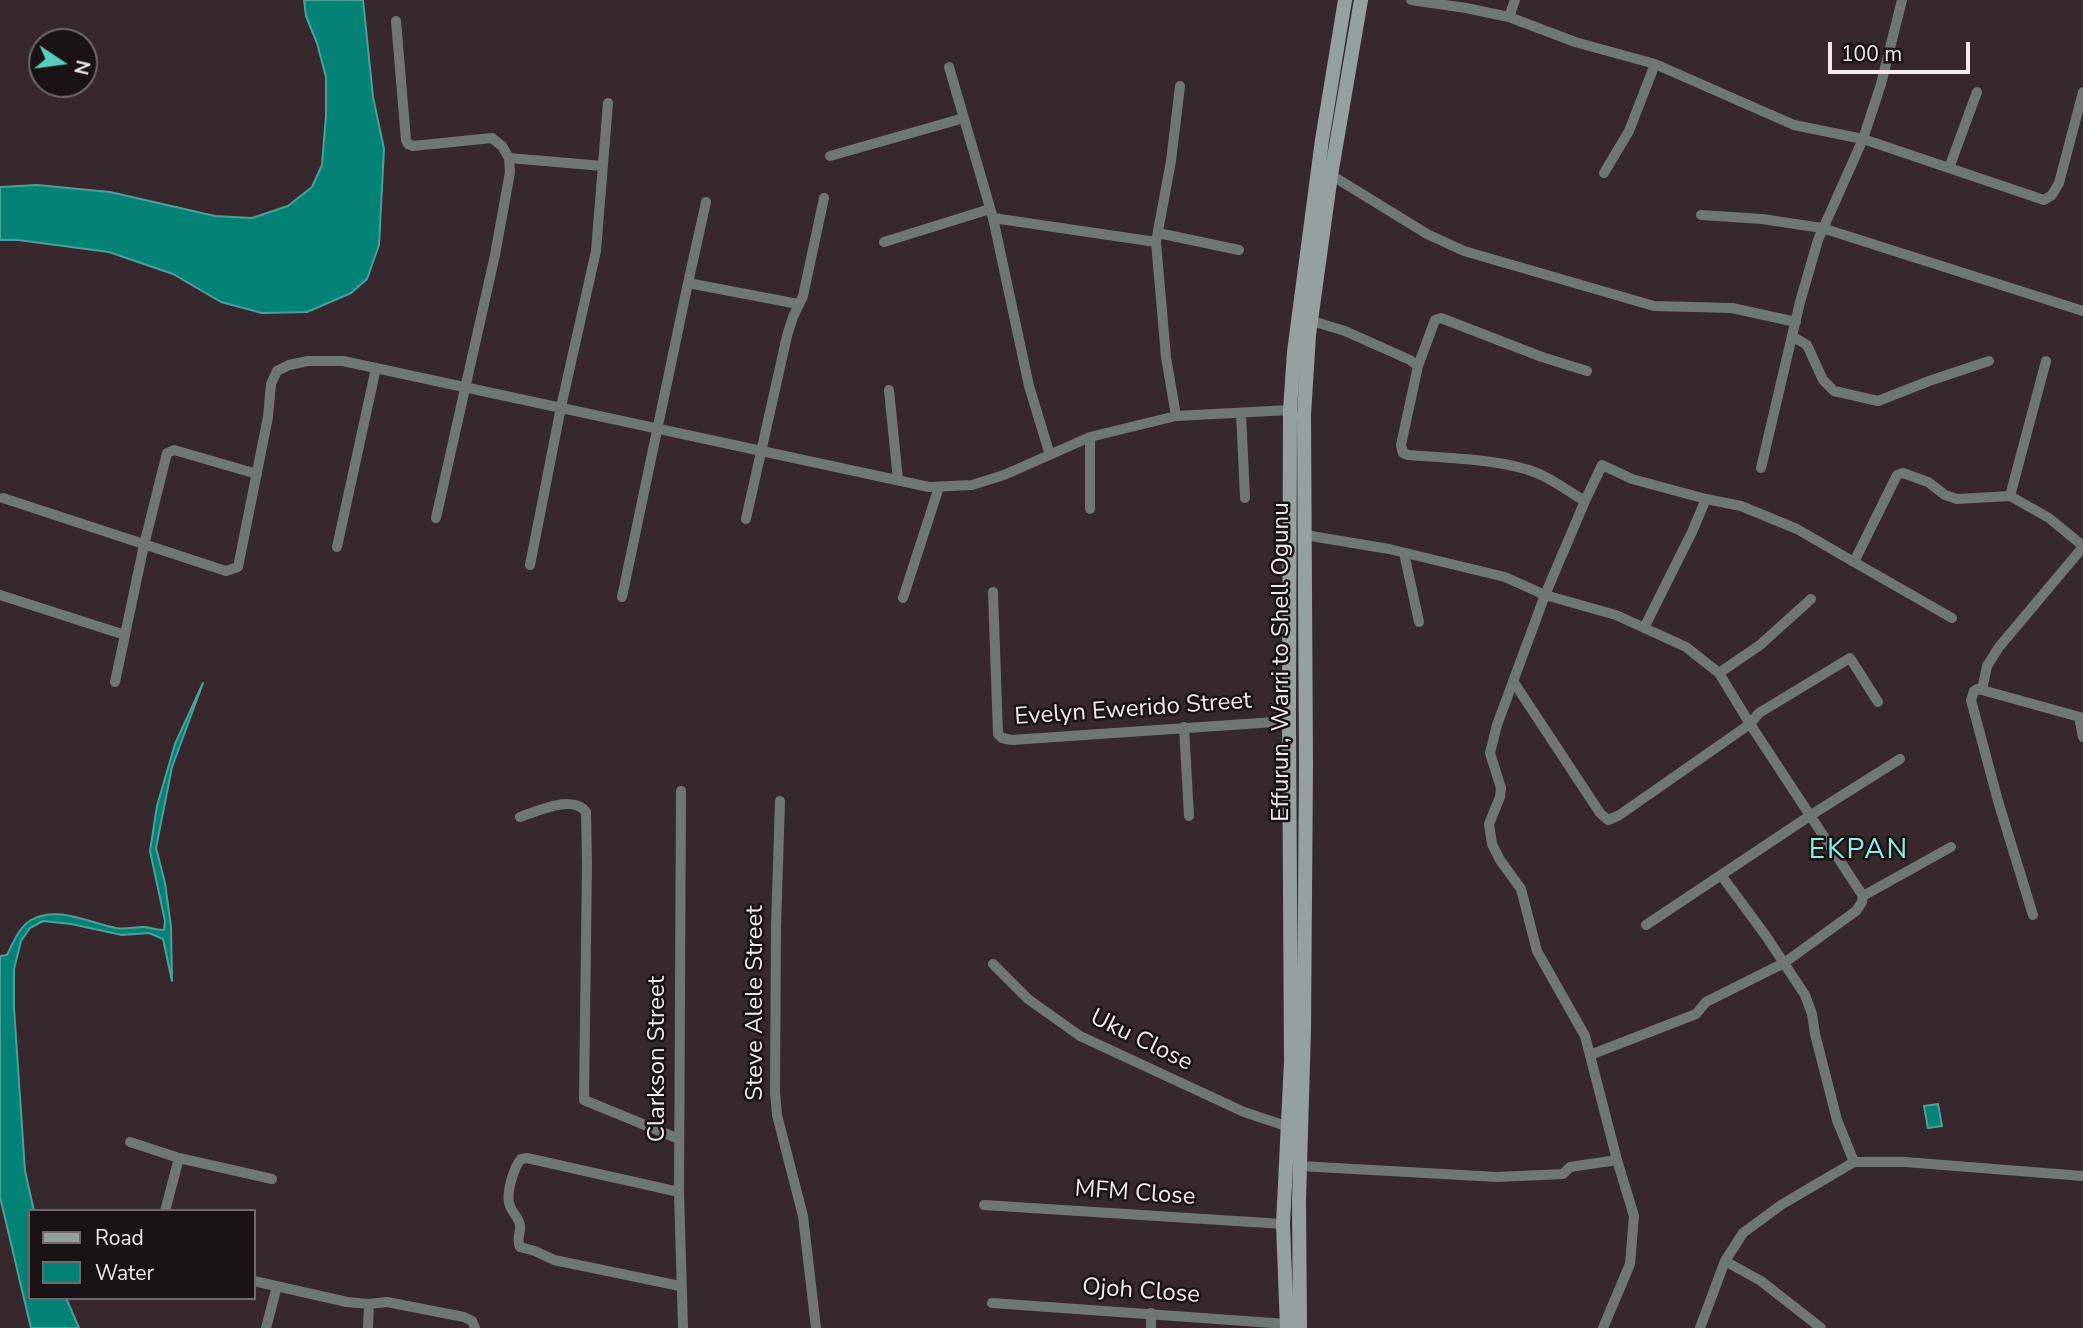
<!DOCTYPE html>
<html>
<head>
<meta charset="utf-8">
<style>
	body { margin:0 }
	#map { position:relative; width:2083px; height:1328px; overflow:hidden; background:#36282d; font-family:"Nunito Sans",sans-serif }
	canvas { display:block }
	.legend { position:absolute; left:28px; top:1209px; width:228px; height:91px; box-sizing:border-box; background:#191315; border:2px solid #70696b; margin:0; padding:9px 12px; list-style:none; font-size:21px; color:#f2e9ec }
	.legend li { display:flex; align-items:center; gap:14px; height:35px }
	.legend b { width:35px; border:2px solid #70696b }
	.north { position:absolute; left:28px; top:28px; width:70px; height:70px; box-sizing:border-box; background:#191315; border:2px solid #70696b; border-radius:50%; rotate:103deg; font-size:19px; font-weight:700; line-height:28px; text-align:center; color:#f2e9ec }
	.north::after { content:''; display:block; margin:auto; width:24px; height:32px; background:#59cebe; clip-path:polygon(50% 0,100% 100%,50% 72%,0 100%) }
	.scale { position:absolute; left:1828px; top:42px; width:142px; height:32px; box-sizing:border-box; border:4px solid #f2e9ec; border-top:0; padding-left:9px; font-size:21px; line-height:24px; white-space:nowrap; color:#f2e9ec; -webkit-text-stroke:5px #191315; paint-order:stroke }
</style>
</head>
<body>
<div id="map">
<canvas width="2083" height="1328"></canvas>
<ul class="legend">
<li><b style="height:9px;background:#94a19e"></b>Road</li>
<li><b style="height:19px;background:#038275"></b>Water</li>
</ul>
<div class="north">N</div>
<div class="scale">100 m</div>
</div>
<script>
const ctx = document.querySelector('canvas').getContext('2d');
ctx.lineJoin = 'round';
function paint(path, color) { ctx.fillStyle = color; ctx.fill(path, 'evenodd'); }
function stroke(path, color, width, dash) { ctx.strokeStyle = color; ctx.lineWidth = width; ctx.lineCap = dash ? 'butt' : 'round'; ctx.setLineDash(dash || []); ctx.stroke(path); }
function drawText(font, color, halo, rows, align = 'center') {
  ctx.font = font + ' "Nunito Sans",sans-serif'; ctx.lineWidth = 5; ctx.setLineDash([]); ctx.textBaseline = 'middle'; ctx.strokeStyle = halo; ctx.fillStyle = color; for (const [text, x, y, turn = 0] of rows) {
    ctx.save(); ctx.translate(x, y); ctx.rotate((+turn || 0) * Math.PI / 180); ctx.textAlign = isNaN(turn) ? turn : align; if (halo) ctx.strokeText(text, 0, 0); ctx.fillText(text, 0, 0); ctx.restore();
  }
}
const water = new Path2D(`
	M304,0H363L373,97L384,149L379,245L367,279L351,293L307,312L262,313L221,302L173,274L109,252L18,240H0V187L37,185L110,192L215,216L252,218L288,206L312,187L322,165L326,115V77L317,43L306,16Z
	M203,683L172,767L156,848L165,883L171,927L172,981L163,939L149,933L122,935L71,924L43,921L30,928L21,941L14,969V1008L25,1171L34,1211H30V1298H66L79,1328H31L0,1197V956L7,955C13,943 19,927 31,920C58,905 89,923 116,928C125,930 134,927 143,927C150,927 156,930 164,930L165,921L150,851L157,806L175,744Z
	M1938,1104L1942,1126L1928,1128L1924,1106Z`);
const minor = new Path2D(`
	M1411,0L1466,8L1509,17L1575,42L1655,64L1794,125L1863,139L2044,200L2052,195L2059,183L2083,92
	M1509,17L1515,0
	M396,21L406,140L408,144L413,146L492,138L502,146L509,158L510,172L495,255L436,518
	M949,67L993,218L1029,386L1050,455
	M830,156L964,118
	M509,158L603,166
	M1949,168L1977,92
	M1604,173L1629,131L1655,64
	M1331,175L1427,234L1464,251L1654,306L1732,308L1796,322
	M1701,215L1762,219L1822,228L2083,311
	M993,218L1156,242
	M1158,233L1239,250
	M884,242L990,209
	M688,283L706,202
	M1312,321L1345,331L1410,360L1418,366L1435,320L1441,318L1542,357L1587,371
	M1792,336L1807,345L1823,380L1834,391L1878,401L1929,381L1989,361
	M2046,361L2010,496L2049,518L2083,546
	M1418,366L1401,445L1403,453L1408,455C1446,458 1502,459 1537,473C1554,480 1569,492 1585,501
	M889,390L898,480
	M1241,413L1245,498
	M1176,416L1166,357L1156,242L1171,161L1180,86
	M1090,437V509
	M1761,468L1800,302L1818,240L1863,139L1881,84L1902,0
	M3,498L226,571L238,567L268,417L271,384L277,371L289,365L308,361H343L929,487L972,485L1004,475L1090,437L1176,416L1290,410
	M746,519L787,336L793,317L803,296L824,198
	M1305,535L1389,549L1505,577L1545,595L1616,615L1686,647L1719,673L1750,724L1863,896
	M337,547L376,368
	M1404,553L1419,622
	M1854,562L1952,618
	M530,565L561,407L596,251L608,103
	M993,592L998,734L1002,738L1012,740L1289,721
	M0,595L125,635
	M622,597L688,283L798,304
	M903,598L939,487
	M1644,628L1692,532L1706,499L1741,506L1797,529L1854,562L1897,475L1903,473L1928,482L1945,495L1957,499L2010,496
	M1719,673L1760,645L1811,599
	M1513,681L1600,813L1608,820L1618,816L1750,724L1759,713L1850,658L1878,702
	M115,682L144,545L167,453L174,450L181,452L257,474
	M1982,690L1987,666L1999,647L2083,547
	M2079,717L2083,737
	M1184,727L1189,816
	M681,791L679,1192L683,1328
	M780,801L776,927L775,1092L777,1115L803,1216L816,1328
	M520,817C538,811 573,794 586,812L587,863L584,1100L679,1139
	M1721,875L1766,936L1805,995L1812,1014L1815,1034L1837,1120L1854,1162
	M2033,915L1998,801L1971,700L1974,691L1977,689L1982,690L2083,718
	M1646,925L1811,815L1900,759
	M993,964L1028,999L1080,1036L1244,1112L1289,1127
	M1590,1055L1696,1014L1706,1002L1784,963L1856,911L1862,902L1863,896L1951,847
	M130,1142L179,1158L272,1179
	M1300,1166L1497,1177L1563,1174L1570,1167L1617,1160
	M679,1192L527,1158L521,1159C514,1167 505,1195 510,1206C512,1212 519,1218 520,1225C521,1234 516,1238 520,1247L535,1251L554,1260L680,1286
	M984,1205L1283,1224
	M165,1211L179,1158
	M1725,1261L1761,1281L1821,1328
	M254,1281L347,1302L369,1304L387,1302L464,1317L472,1321L475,1328
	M992,1303L1287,1324
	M266,1328L277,1286
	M368,1328L369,1304
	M1151,1328V1313
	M1603,1328L1630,1264L1634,1216L1617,1160L1585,1036L1537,951L1521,889L1500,860L1492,844L1489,824L1500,797L1501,788L1490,753L1497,725L1545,595L1585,501L1602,465L1632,479L1706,499
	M1700,1328L1725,1261L1743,1233L1781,1205L1854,1162H1905L2083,1176`);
const secondary = new Path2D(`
	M1287,1328L1283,1224L1291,1061L1289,721L1290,410L1294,352L1322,140L1345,0
	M1300,1328L1299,1200L1304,1029L1306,765L1304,415L1309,335L1331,175L1361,0`);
const streetNames = [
	["Effurun, Warri to Shell Ogunu",1282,662,-90],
	["Evelyn Ewerido Street",1133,710,-4],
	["Steve Alele Street",756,1003,-90],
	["Uku Close",1141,1041,26],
	["Clarkson Street",658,1059,-90],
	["MFM Close",1135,1194,4],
	["Ojoh Close",1141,1292,4]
];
const quarterNames = [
	["EKPAN",1859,851]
];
paint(water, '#038275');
stroke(water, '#4ba199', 2);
stroke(minor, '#6f7775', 10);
stroke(secondary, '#94a19e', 14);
drawText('24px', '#f2e9ec', '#191315', streetNames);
ctx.letterSpacing = '2px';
drawText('28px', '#89f1e1', '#191315', quarterNames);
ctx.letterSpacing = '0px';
</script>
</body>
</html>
